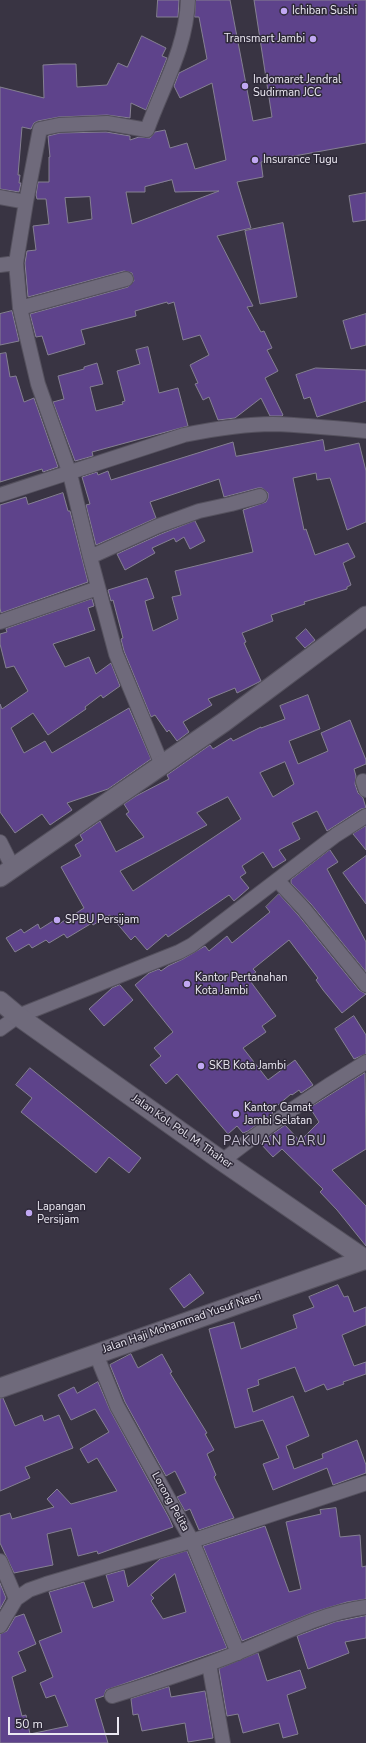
<!DOCTYPE html>
<html>
<head>
<meta charset="utf-8">
<style>
	body { margin:0 }
	#map { position:relative; width:366px; height:1743px; overflow:hidden; background:#393443; font-family:"Nunito Sans",sans-serif }
	canvas { display:block }
	.scale { position:absolute; left:8px; top:1717px; width:111px; height:18px; box-sizing:border-box; border:2px solid #ebe8f2; border-top:0; padding-left:5px; font-size:12px; line-height:14px; white-space:nowrap; color:#ebe8f2; -webkit-text-stroke:3px #2f2a39; paint-order:stroke }
</style>
</head>
<body>
<div id="map">
<canvas width="366" height="1743"></canvas>
<div class="scale">50 m</div>
</div>
<script>
const ctx = document.querySelector('canvas').getContext('2d');
ctx.lineJoin = 'round';
function paint(path, color) { ctx.fillStyle = color; ctx.fill(path, 'evenodd'); }
function stroke(path, color, width, dash) { ctx.strokeStyle = color; ctx.lineWidth = width; ctx.lineCap = dash ? 'butt' : 'round'; ctx.setLineDash(dash || []); ctx.stroke(path); }
function drawText(font, color, halo, rows, align = 'center') {
  ctx.font = font + ' "Nunito Sans",sans-serif'; ctx.lineWidth = 3; ctx.setLineDash([]); ctx.textBaseline = 'middle'; ctx.strokeStyle = halo; ctx.fillStyle = color; for (const [text, x, y, turn = 0] of rows) {
    ctx.save(); ctx.translate(x, y); ctx.rotate((+turn || 0) * Math.PI / 180); ctx.textAlign = isNaN(turn) ? turn : align; if (halo) ctx.strokeText(text, 0, 0); ctx.fillText(text, 0, 0); ctx.restore();
  }
}
const building = new Path2D(`
	M158,0H179L178,17H157Z
	M196,0H230L253,121L272,117L254,0H366V143L261,162L263,177L237,182L251,228L217,236L253,306L247,307L261,332L264,331L272,348L267,350L278,371L265,378L283,415L282,416H270L261,398L235,418L218,420L209,397L203,400L195,384L198,383L190,365L209,355L200,335L183,340L174,302L168,304L167,302L135,311L136,316L81,330L85,344L48,355L42,336L36,337L30,314L128,287L134,281L132,273L124,271L28,297L25,263L27,251L36,250L33,226L49,224L46,199H37L36,195L38,182H49V157H50L48,136L60,133L106,132L130,136V140L139,137L150,138L155,132L165,130L170,148L187,143L195,169L226,160L212,83L180,98L174,86L179,73L207,59L199,17H195ZM172,180L175,192L219,191L132,224L126,192H145V187ZM90,197L92,219L68,223L65,198Z
	M142,36L166,48L162,56L167,58L146,110L131,103L130,118L107,115L59,117L38,121L34,123L31,129L22,127L18,175H20L19,183H21L19,192L0,189V87L44,98L43,65L60,64H76L77,87L107,85L118,63L127,67Z
	M366,193V220L353,222L349,196Z
	M283,223L297,297L260,304L245,231Z
	M12,311L19,341L0,345V314Z
	M366,314V345L351,349L343,321Z
	M148,347L159,393L178,388L188,426L92,452L93,456L75,461L53,402L64,399L58,376L84,369V367L97,363L103,384L90,387L96,411L123,404L122,402L125,401L117,371L140,364L136,350Z
	M6,353L10,377L16,376L24,402L34,398L58,467L43,472L42,469L0,482V354Z
	M316,368L366,370V401L317,417L310,397L304,399L296,375Z
	M323,440L325,451L359,443L366,471V522L347,530L330,478L317,480L316,473L293,478L304,530L306,529L315,555L348,543L355,557L343,563L351,585L347,587V589L304,602L305,604L271,615L273,621L242,633L246,642L244,643L261,681L237,693L235,688L208,699L212,705L183,722L189,732L177,741L169,730L167,732L155,715L151,717L124,651L121,639L123,638L113,600L111,601L108,590L147,578L154,598L145,601L153,631L178,619L172,597L181,595L175,571L253,552L243,510L266,502L268,498V493L262,488H258L224,497L219,479L150,502L156,518L96,545L86,505L90,504L82,477L97,472L98,475L108,471L111,480L233,442L236,456Z
	M63,493L68,511H70L88,582L1,613L0,608V505L26,497L28,504Z
	M195,521L205,541L190,549L184,537L176,542L174,538L152,548L155,553L125,570L117,554L161,534Z
	M92,599L94,606L88,608L95,630L53,644L65,667L89,657L96,674L111,663L120,686L103,698L101,695L85,707L86,709L48,735L33,713L11,728L24,753L45,741L52,753L129,708L151,759L108,789L67,803L72,810L50,825L42,814L15,833L0,812V704L2,709L28,691L14,666L6,668L0,644V634L7,632L6,629Z
	M306,629L315,640L305,648L296,638Z
	M308,695L320,729L289,741L298,764L328,751L321,733L350,720L366,760V764L354,769L356,776L355,784L358,793L363,798L366,808L361,809L327,831L317,811L292,823L300,839L279,850L286,860L273,868L263,852L242,866L246,873L240,877L249,888L234,901L229,895L168,937L166,934L147,950L135,936L131,940L110,915L93,925L92,923L67,938L64,934L49,943L46,940L32,948L29,944L15,952L6,938L21,929L24,933L38,924L40,929L56,919L59,924L84,908L61,867L81,856L75,845L83,840L80,835L100,821L116,852L144,837L126,814L129,812L124,804L136,796L169,779L167,775L210,745L213,749L231,738L233,741L261,727V728L285,719L280,706ZM285,762L294,784L273,797L260,773ZM228,797L241,819L133,891L120,871L207,825L197,813Z
	M366,826V850L353,834Z
	M330,850L338,862L327,869L366,942V972L311,904L291,883V880Z
	M366,856V904L343,873Z
	M279,894L298,915L359,990L366,994L342,1013L323,990L316,980L318,978L289,940L253,969L256,972L248,978L276,1016L262,1026L266,1032L243,1048L268,1080L295,1060L313,1085L301,1093L299,1090L292,1095L291,1094L271,1111L273,1113L248,1131L243,1133L237,1126L228,1134L177,1074L166,1084L150,1065L161,1056L154,1048L173,1032L135,985L149,973L159,969L161,971L168,966L183,959L205,946L209,951L227,936L232,943L270,912L266,907Z
	M120,985L133,1000L104,1026L89,1009L112,988Z
	M354,1016L366,1035V1054L354,1059L335,1029Z
	M30,1068L141,1158L129,1173L109,1157L96,1173L21,1112L32,1098L16,1085Z
	M365,1073L366,1149L332,1170L366,1206V1246L337,1210L320,1192L323,1189L282,1149L273,1157L260,1143L285,1125L300,1141L319,1122L310,1108Z
	M190,1274L204,1293L184,1308L170,1289Z
	M338,1285L344,1297L348,1296L354,1312L366,1307V1325L342,1335L354,1366L366,1362V1374L343,1382L344,1384L327,1390L324,1384L305,1392L295,1367L258,1380L259,1385L247,1389L253,1412L293,1396L309,1436L286,1446L294,1469L323,1458L322,1454L357,1440L366,1465V1473L333,1485L327,1468L273,1490L263,1464L279,1458L263,1420L235,1428L209,1329L234,1322L241,1349L297,1328L293,1315L314,1307L309,1297Z
	M131,1354L138,1368L162,1354L172,1372L170,1373L207,1433L205,1434L214,1450L207,1454L216,1475L214,1477L234,1518L199,1530L190,1509L185,1511L177,1497L186,1493L175,1471L166,1476L125,1402L110,1365Z
	M98,1382L110,1410L169,1518L173,1527L98,1554L97,1551L78,1556L71,1528L47,1534L53,1565L14,1573L0,1543V1516L10,1513L12,1519L54,1507L47,1499L57,1489L71,1504L117,1491L97,1458L88,1463L80,1449L109,1432L95,1409L71,1420L58,1395L74,1387L77,1393Z
	M3,1398L15,1426L42,1415L44,1421L59,1415L73,1448L25,1467L30,1478L0,1491V1399Z
	M336,1508L340,1537L360,1535L362,1567L366,1566V1599L347,1602L314,1612L242,1641L203,1546L265,1526L289,1592L301,1589L286,1522L321,1514L320,1510Z
	M187,1551L227,1648L106,1690L104,1696L95,1699L108,1743H0V1634L7,1631L15,1617L24,1614L36,1644L18,1652L26,1671L12,1677L22,1716L26,1715L30,1734L68,1726L55,1695L46,1698L40,1683L53,1677L39,1641L62,1632L49,1592L84,1582L93,1608L114,1601L106,1575L124,1570L128,1587L160,1559ZM175,1574L186,1612L163,1619L151,1601L154,1598L151,1595Z
	M0,1583L6,1598L0,1609Z
	M366,1616V1638L345,1642L349,1653L308,1669L297,1636L335,1622Z
	M258,1653L267,1681L300,1670L306,1688L287,1695L298,1734L283,1738L279,1723L243,1733L238,1714L227,1716L219,1669Z
	M169,1687L171,1697L205,1691L213,1738L188,1742L185,1723L142,1731L138,1714L133,1715L131,1699Z`);
const street = new Path2D(`
	M0,197L26,202L16,263L20,308L38,384L70,474L90,557L116,654L162,765
	M26,202L40,129L59,125L107,123L147,130C163,85 186,49 188,0
	M0,265L16,263
	M20,308L126,279
	M0,495L184,435C214,429 243,424 273,424C304,425 335,428 366,431
	M90,557L158,526L199,511L231,504L260,496
	M0,622L98,588
	M363,781L366,790
	M0,842L13,868
	M278,881L304,909L366,985
	M0,1029L18,1016L179,952L192,945L336,835L366,816
	M222,1161C268,1125 316,1092 366,1062
	M96,1354L117,1406L192,1541L238,1653
	M0,1561L16,1599
	M0,1626L16,1599L29,1590L46,1584L192,1541L366,1483
	M209,1664L223,1743
	M112,1696C154,1683 196,1670 237,1653C279,1636 321,1613 366,1607`);
const secondary = new Path2D(`
	M0,877L224,722L366,616
	M0,1001L18,1016L222,1161L366,1260
	M0,1388L366,1259`);
const markers = [
	[284,11,4,"#c1a8f3"],
	[313,39,4,"#c1a8f3"],
	[245,86,4,"#c1a8f3"],
	[255,160,4,"#c1a8f3"],
	[57,920,4,"#c1a8f3"],
	[187,984,4,"#c1a8f3"],
	[201,1066,4,"#c1a8f3"],
	[236,1114,4,"#c1a8f3"],
	[29,1213,4,"#c1a8f3"]
];
const poiNames = [
	["Ichiban Sushi",292,11],
	["Transmart Jambi",305,39,"right"],
	["Indomaret Jendral",253,80],
	["Sudirman JCC",253,93],
	["Insurance Tugu",263,160],
	["SPBU Persijam",65,920],
	["Kantor Pertanahan",195,978],
	["Kota Jambi",195,991],
	["SKB Kota Jambi",209,1066],
	["Kantor Camat",244,1108],
	["Jambi Selatan",244,1121],
	["Lapangan",37,1207],
	["Persijam",37,1220]
];
const streetNames = [
	["Jalan Kol. Pol. M. Thaher",182,1132,35],
	["Jalan Haji Mohammad Yusuf Nasri",182,1323,-19],
	["Lorong Pelita",170,1502,61]
];
const quarterNames = [
	["PAKUAN BARU",275,1142]
];
paint(building, '#5e438b');
stroke(building, '#858092', 1);
stroke(street, '#55515e', 16);
stroke(secondary, '#55515e', 21);
stroke(street, '#6f6a7b', 14);
stroke(secondary, '#6f6a7b', 19);
for (const [x, y, r, color] of markers) { const dot = new Path2D(); dot.arc(x, y, r, 0, 2 * Math.PI); ctx.fillStyle = color; ctx.fill(dot); stroke(dot, '#2f2a39', 1.5); }
drawText('11px', '#ebe8f2', '#2f2a39', poiNames, 'left');
drawText('11px', '#ebe8f2', '#2f2a39', streetNames);
ctx.letterSpacing = '1px';
drawText('13px', '#c2bccf', '#2f2a39', quarterNames);
ctx.letterSpacing = '0px';
</script>
</body>
</html>
